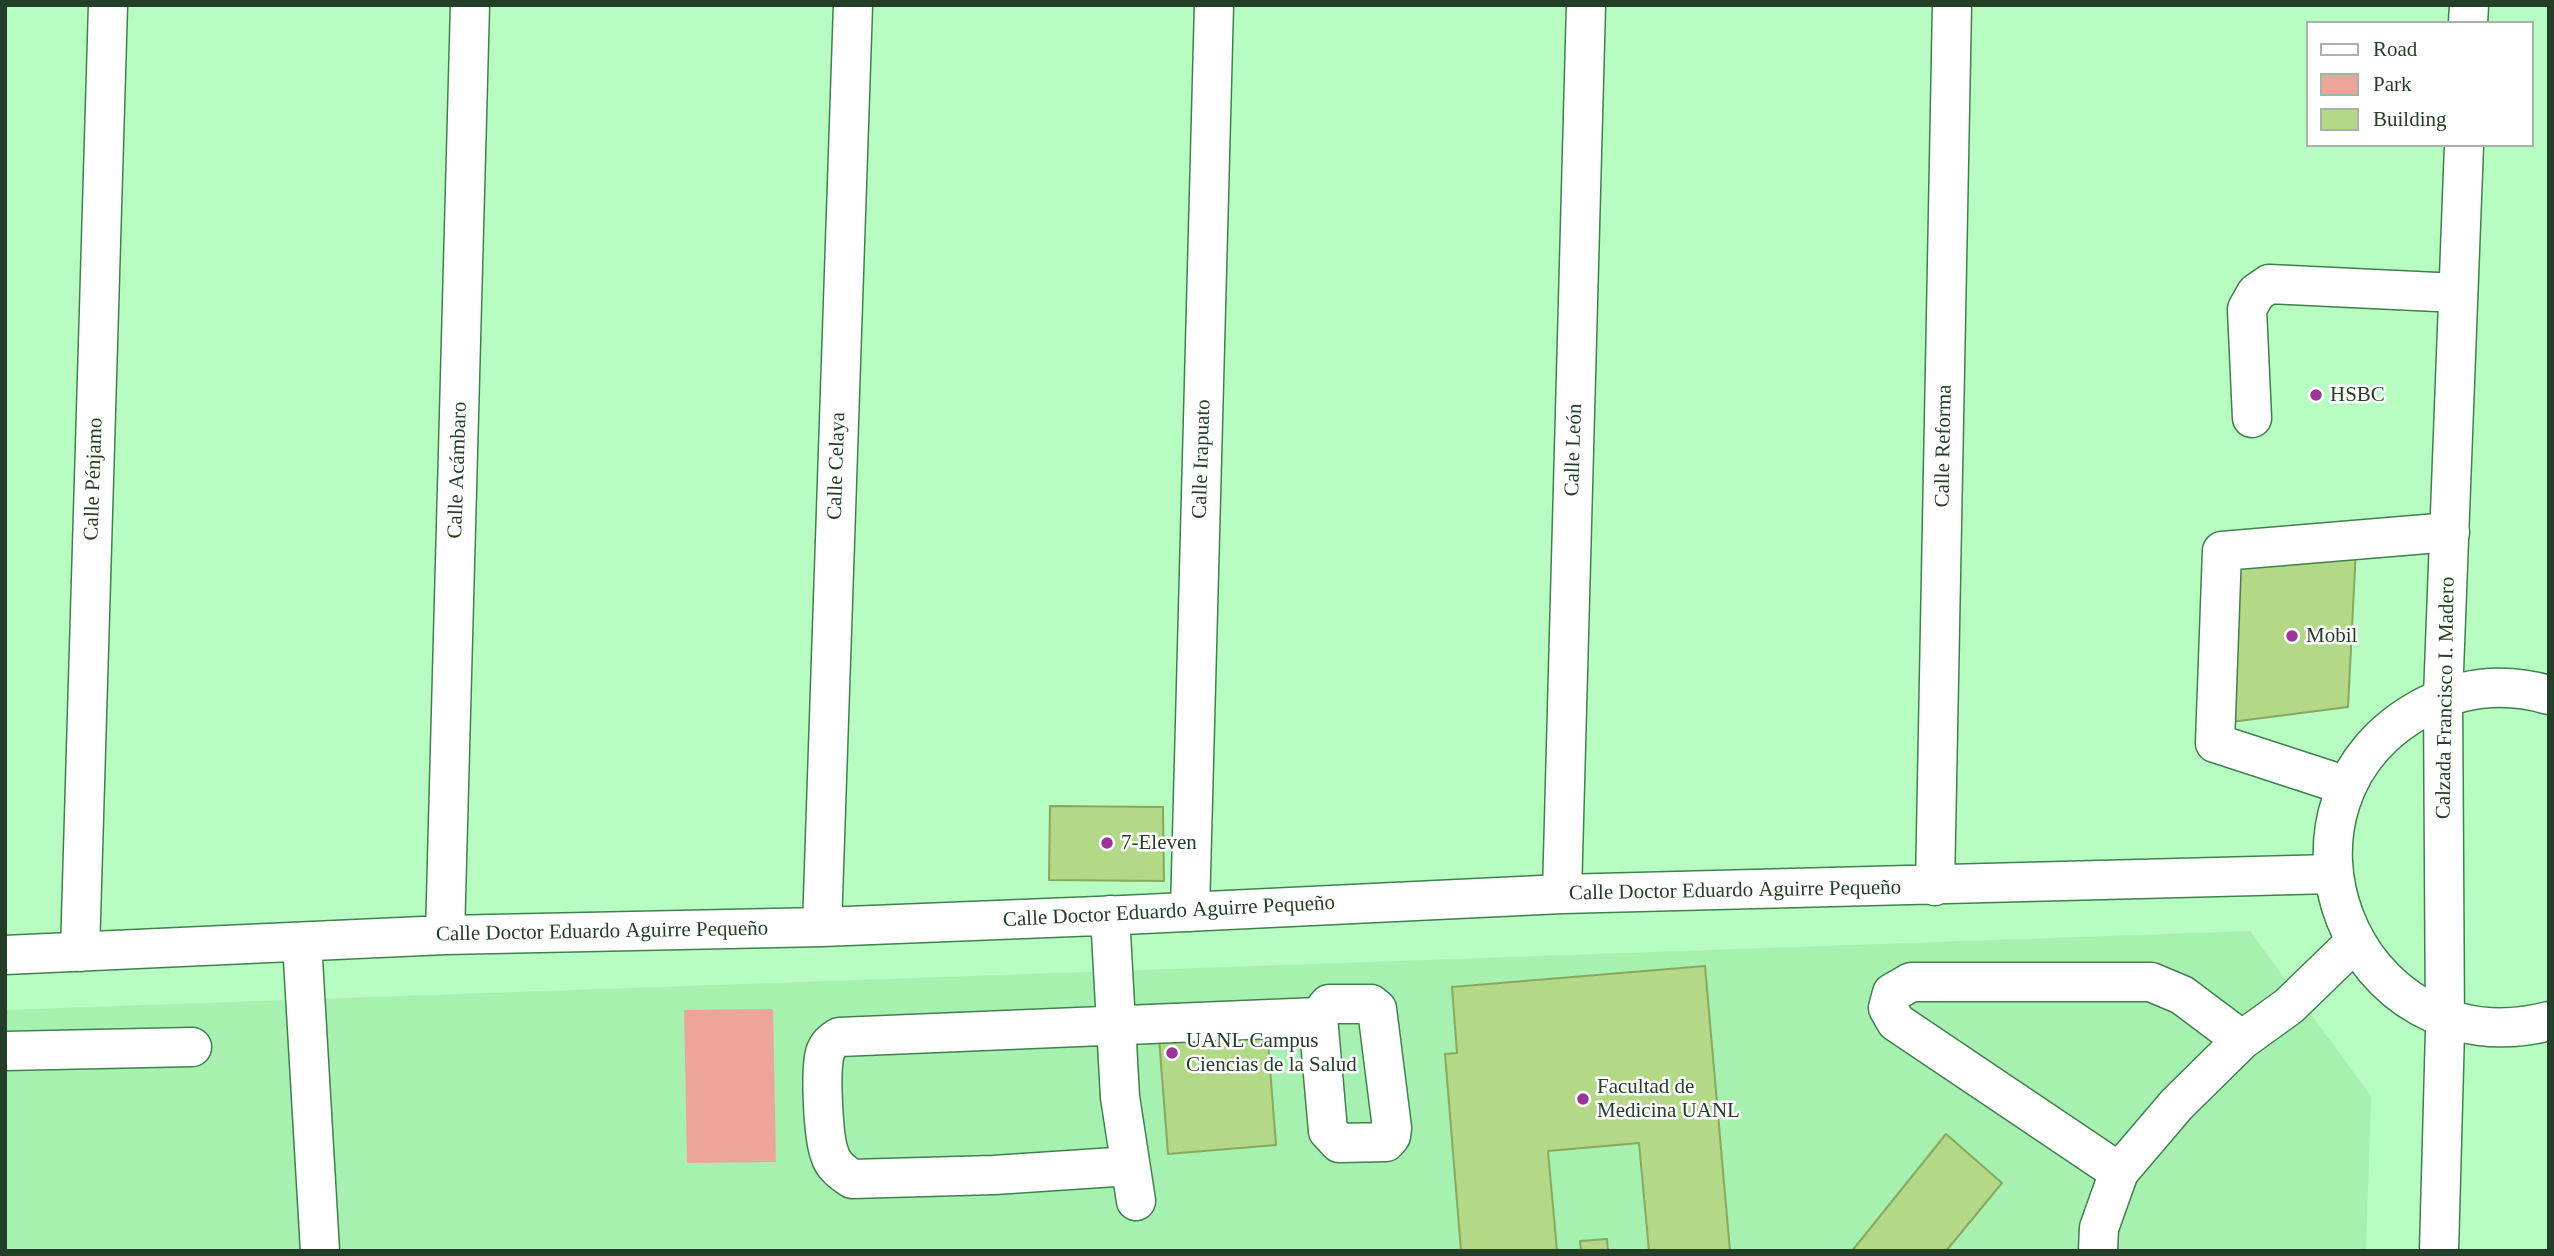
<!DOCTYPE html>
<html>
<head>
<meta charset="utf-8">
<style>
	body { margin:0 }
	#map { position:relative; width:2554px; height:1256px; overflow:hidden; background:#b7fdc1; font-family:Georgia,serif }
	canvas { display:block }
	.frame { position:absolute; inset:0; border:7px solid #233f27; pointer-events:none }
	.legend { position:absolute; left:2306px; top:21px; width:228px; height:126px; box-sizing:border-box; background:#fff; border:2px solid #a7b2a9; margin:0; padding:9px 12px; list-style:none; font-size:21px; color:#233f27 }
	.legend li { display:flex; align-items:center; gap:14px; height:35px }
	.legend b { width:35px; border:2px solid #a7b2a9 }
</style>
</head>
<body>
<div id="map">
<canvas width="2554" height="1256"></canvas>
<div class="frame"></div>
<ul class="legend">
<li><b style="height:9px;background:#fff"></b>Road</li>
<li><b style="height:19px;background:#eda59a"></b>Park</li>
<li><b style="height:19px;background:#b3d886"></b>Building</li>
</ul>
</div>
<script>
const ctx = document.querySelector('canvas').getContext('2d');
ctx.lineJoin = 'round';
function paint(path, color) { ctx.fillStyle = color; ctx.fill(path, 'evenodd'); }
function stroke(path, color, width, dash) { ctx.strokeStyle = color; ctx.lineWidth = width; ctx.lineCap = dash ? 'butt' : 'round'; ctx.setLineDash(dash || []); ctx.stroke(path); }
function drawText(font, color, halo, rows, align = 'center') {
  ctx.font = font + ' Georgia,serif'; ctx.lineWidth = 5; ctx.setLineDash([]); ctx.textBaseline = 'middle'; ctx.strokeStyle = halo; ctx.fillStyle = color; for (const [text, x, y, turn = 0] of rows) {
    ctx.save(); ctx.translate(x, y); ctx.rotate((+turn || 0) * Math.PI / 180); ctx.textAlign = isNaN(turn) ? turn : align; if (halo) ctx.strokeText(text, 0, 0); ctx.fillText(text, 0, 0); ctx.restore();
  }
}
const built = new Path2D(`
	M2250,931L2371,1096L2366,1251H5V1010Z`);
const green = new Path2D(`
	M773,1009L776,1162L687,1163L684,1010Z`);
const building = new Path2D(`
	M2356,549L2348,707L2231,722L2233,565Z
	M1050,806L1163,807L1164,881L1049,880Z
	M1705,966L1730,1251H1649L1639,1143L1548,1151L1557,1251H1461L1445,1054L1457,1053L1452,987Z
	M1267,1029L1276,1145L1168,1154L1159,1038Z
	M1946,1134L2002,1183L1946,1251H1852Z
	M1607,1239L1608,1251H1581L1580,1241Z`);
const minor = new Path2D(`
	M2252,418L2247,309L2256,293L2269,284L2458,293
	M2549,695C2507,683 2465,686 2426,706C2245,800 2350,1072 2549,1021
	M2347,786L2215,743L2222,551L2450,532
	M1935,886L1952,5
	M1562,894L1586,5
	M1190,912L1214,5
	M1110,915L1120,1097L1136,1201
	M822,927L853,5
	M445,935L470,5
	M302,942L320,1251
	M80,952L108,5
	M5,955L445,935L822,927L1123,915L1562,894L2332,874
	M1329,1004H1371L1377,1009L1392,1128L1391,1136L1386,1142L1339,1143L1328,1131L1318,1017Z
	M5,1051L192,1047
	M1130,1166L994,1175L852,1179C843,1173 833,1166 830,1155C823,1138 820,1071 825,1053C828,1044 833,1041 839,1037L1318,1017
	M2119,1172L1896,1022L1888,1008L1892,993L1911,982H2151L2182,995L2242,1040
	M2098,1251L2099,1228L2119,1172L2177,1104L2242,1040L2289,1006L2354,943`);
const major = new Path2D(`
	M2468,23L2469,5
	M2439,1251L2445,1030L2443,697L2464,145`);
const markers = [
	[2316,395,7,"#9b359a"],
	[2292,636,7,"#9b359a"],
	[1107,843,7,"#9b359a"],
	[1172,1053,7,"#9b359a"],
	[1583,1099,7,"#9b359a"]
];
const poiNames = [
	["HSBC",2330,395],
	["Mobil",2306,636],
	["7-Eleven",1121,843],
	["UANL Campus",1186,1041],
	["Ciencias de la Salud",1186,1065],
	["Facultad de",1597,1087],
	["Medicina UANL",1597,1111]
];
const streetNames = [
	["Calle Reforma",1944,446,-89],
	["Calle León",1574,450,-88],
	["Calle Irapuato",1202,459,-88],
	["Calle Celaya",837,466,-88],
	["Calle Acámbaro",458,470,-88],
	["Calle Pénjamo",94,479,-88],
	["Calzada Francisco I. Madero",2446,698,-89],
	["Calle Doctor Eduardo Aguirre Pequeño",1735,891,-1],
	["Calle Doctor Eduardo Aguirre Pequeño",1169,912,-3],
	["Calle Doctor Eduardo Aguirre Pequeño",602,932,-1]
];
paint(built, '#a6f0b0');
paint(green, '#eda59a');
paint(building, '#b3d886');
stroke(building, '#88a85e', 2);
stroke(minor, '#3f814c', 41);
stroke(major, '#3f814c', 41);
stroke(minor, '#fff', 38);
stroke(major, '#fff', 38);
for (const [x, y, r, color] of markers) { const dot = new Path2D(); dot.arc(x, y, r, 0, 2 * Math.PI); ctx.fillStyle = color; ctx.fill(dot); stroke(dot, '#fff', 2.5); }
drawText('21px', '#233f27', '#fff', poiNames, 'left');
drawText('21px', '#233f27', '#fff', streetNames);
</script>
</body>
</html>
